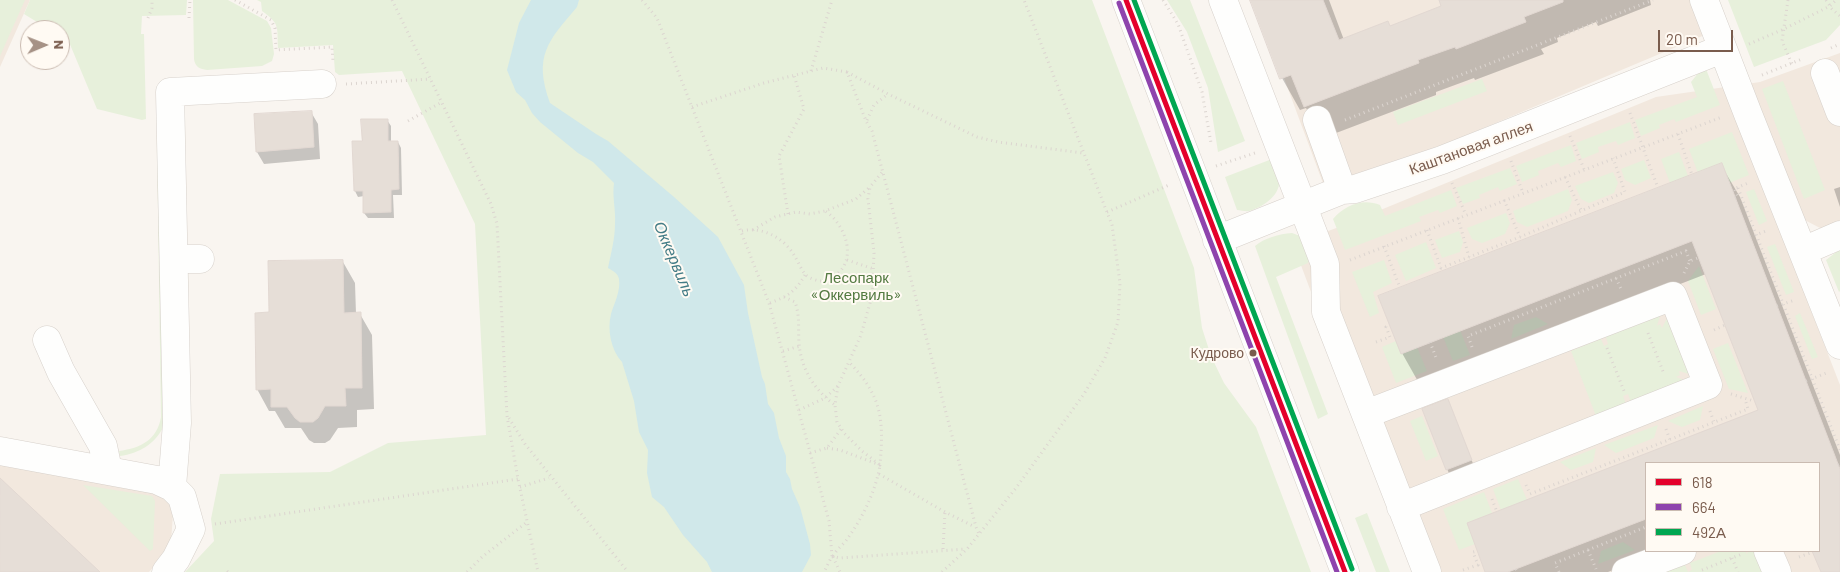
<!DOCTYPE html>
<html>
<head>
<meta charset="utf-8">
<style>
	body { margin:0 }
	#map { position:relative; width:1840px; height:572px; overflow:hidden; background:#f9f5f0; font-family:Barlow,sans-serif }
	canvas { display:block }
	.legend { position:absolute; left:1645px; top:462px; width:175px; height:90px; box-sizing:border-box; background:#fffaf3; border:1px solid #cabbb1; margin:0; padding:6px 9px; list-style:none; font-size:15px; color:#7a5c4d }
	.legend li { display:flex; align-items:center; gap:10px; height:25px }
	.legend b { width:25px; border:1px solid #cabbb1 }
	.north { position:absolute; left:20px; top:20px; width:50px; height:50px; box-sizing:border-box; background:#fffaf3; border:1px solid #cabbb1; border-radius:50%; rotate:89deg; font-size:14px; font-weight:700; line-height:20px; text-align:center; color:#7a5c4d }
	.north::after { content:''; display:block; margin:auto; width:18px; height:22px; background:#a69286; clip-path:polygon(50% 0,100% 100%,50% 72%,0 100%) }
	.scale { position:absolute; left:1658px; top:30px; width:75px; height:22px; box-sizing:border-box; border:2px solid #7a5c4d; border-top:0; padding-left:6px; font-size:15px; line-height:18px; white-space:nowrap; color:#7a5c4d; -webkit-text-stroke:4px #fffaf3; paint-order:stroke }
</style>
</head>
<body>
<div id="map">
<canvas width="1840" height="572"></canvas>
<ul class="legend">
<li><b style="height:6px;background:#e4002b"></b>618</li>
<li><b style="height:6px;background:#8e44ad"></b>664</li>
<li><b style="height:6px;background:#00a651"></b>492А</li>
</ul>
<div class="north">N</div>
<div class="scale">20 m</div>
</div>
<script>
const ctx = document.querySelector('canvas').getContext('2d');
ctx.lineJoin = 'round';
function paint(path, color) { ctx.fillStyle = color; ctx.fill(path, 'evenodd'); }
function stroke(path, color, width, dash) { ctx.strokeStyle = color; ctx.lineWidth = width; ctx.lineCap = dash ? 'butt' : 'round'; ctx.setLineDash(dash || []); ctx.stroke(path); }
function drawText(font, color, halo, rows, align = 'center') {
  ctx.font = font + ' Barlow,sans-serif'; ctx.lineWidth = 4; ctx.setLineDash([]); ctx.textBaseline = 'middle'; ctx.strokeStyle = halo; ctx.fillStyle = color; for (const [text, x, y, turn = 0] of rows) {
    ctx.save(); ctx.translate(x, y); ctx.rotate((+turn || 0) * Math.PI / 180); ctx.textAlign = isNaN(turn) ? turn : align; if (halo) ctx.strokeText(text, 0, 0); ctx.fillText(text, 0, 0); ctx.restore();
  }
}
const residential = new Path2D(`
	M0,0H30L0,67Z
	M1255,0H1695L1707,34L1327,194Z
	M1840,53V220L1828,228H1820L1799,217L1778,225L1840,385V572H1416L1293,244L1339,227L1656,97L1760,82ZM1646,463H1819V551H1646Z
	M0,464L148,487L168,500L172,508L173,514L171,542L163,557L149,572H0Z`);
const green = new Path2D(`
	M0,0H25L0,56Z
	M30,0H187L186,15L142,16L141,34H144L146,119L142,120L97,109L69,42L60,36V30H50L24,14Z
	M193,0H228L267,21L271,28L274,54L272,61L262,66L207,70C200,69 195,67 194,59Z
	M257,0H1092L1194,268L1202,328L1211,356L1224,383L1256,427L1311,572H185L214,541L211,519L220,474L330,472L388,443L486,435L475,224L402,71L339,75L335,72L333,45L278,48C277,26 280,24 262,11L261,2Z
	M1167,0H1190L1245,141L1218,152L1208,88L1187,32Z
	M1728,0H1840V25L1826,40L1754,67Z
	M1706,69L1720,105L1676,122L1674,119L1659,125L1660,128L1641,136L1635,120L1697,97L1691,82L1699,72Z
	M1482,79L1487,91L1398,125L1393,112Z
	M1783,81L1825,190L1804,199L1762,89Z
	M1630,122L1635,138L1618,145L1616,141L1598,147L1599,152L1582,159L1576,143Z
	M1732,132L1749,175L1729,183L1698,173L1689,149Z
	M159,142L163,428C153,445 140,453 120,456L119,451C141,448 157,440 161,417L157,144Z
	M1571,145L1576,161L1561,167L1558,163L1538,171L1539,175L1522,182L1516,166Z
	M1679,152L1688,176L1670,183L1661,159Z
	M1272,159C1274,165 1278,171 1279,178C1282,194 1264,207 1249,211C1246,212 1241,210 1237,210L1225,177Z
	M1644,160L1651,178L1635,185L1625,180L1621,169Z
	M1510,168L1517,184L1500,191L1498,187L1479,195L1480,198L1463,204L1456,188Z
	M1613,172L1618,183L1614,193L1589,203L1581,199L1575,186Z
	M1568,189L1572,200L1568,211L1527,227L1517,222L1513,211Z
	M1754,189L1767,221L1759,225L1746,192Z
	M1451,190L1457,206L1440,213L1438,210L1419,217L1421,221L1345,250L1333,219C1345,205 1363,198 1380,205L1385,216Z
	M1506,213L1510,223L1505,234L1482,243L1472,239L1467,228Z
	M1459,231L1463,242L1460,252L1442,258L1435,240Z
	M1292,233L1300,236L1310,257L1308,263L1276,277L1328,414L1318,419L1255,246C1264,238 1279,234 1292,233Z
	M1426,242L1436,268L1406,281L1395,255Z
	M1775,244L1794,292L1786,295L1767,247Z
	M1840,249V291L1839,292L1826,260Z
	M1384,260L1392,283L1373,292L1379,313L1370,317L1352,272Z
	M1699,266L1716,309L1701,315L1688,281Z
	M1800,313L1818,357L1812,359L1795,316Z
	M1660,316L1657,326L1660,324L1662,328L1667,318L1689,374L1679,371L1680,375L1676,377L1686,381L1631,402L1628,394L1623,396L1626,404L1596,416L1571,351L1601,339L1604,346L1608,344L1606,337Z
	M1536,317L1548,324L1511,339L1514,325Z
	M1460,330L1470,355L1453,361L1443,337Z
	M1396,341L1401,354L1417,347L1427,371L1396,383L1382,347Z
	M1728,343L1748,393L1729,389L1713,349Z
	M1703,406L1700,420L1682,427L1668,421Z
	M1422,416L1438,456L1426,461L1410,421Z
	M1658,425L1654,438L1616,453L1604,445Z
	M1596,448L1593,462L1571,470L1560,462Z
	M1518,479L1527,500L1501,510L1493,489Z
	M83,485L152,496L155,501L153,549L150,551Z
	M1484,492L1492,513L1467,523L1475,544L1459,550L1443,509Z
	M1367,513L1390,572H1376L1355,518Z
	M1623,542L1635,550L1598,564L1601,551Z
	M1721,551H1745L1747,554L1748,551H1754L1763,572H1666L1685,565L1688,572L1692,570L1690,563Z`);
const water = new Path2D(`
	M531,0H579L577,7C548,41 533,56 550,103L596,134L608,141L674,197L718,237L744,285L748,313L762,377L765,384L768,404L774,413L779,438L786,456V472L790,479L792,489L800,507L810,544L811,555L802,572H712L707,562L683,535L664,507L652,497L647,473L648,450L639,432L634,401L622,362C611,350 607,330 611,314C614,304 621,290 619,279C618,273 613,271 608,268C611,253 615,239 615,224C616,210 612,197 614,183L593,162L578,153L540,122L532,113L525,100L516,92L507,70L519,23Z`);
const shadow = new Path2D(`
	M1252,0H1329L1344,40L1390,27L1443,7L1450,0H1650L1651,5L1598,26L1596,22L1557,38L1558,42L1541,49L1544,54L1475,80L1474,78L1436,92V95L1323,138L1306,108L1300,110L1282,78Z
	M311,112L318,124L320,159L264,164L257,152Z
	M387,120L391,126V142H398L401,148L402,195H393L394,218H368L364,213V196L358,197L355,191L363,142Z
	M1721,165L1740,197L1840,455V572H1822L1814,551H1819V463H1646V551H1663L1608,572H1487L1468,524L1759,410L1706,274L1420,385L1402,353Z
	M1840,187V207L1834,189Z
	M343,262L355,283L356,314H360L372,335L374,409L357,410V427L338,428L330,440L325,443H314L309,440L301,428H285L275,411H269L257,389L271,314Z
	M1448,401L1474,466L1450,475L1447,469Z`);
const building = new Path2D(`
	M1250,0H1323L1339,40L1388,21L1390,26L1441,6L1439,0H1563V2L1524,17L1526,22L1456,49L1455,47L1418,60L1419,63L1304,107L1291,75L1280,79Z
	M312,111L314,147L256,152L254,114Z
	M361,119H388V141H398L399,189L391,190V212L363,213V191H354L352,141H362Z
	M1722,163L1840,469V572H1821L1812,551H1819V463H1646V519L1508,572H1485L1467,523L1758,410L1692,241L1401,354L1378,296Z
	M343,260L344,313L361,312L362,388H345L346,406H325L318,418L313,422H300L295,418L287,407H271V389L256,390L255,313L269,312L268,261Z
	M1448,399L1472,460L1446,470L1422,409Z
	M0,478L100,572H0Z`);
const path = new Path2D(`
	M235,0L271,20L275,28L276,50L332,47L333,61
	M392,0L491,204L497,224L507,416L518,479L538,572
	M642,0L657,18L769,303L829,521L832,556L824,572
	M1163,0L1178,24L1202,92L1211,143
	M1788,0L1782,41L1792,64
	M1826,0L1832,9L1840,16
	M148,18L152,8V0
	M189,18L190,0
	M1749,44L1784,29L1830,6L1836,0
	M1831,48L1840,44
	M811,71L832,0
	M847,72L888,94L977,137L998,142L1083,153
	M1762,75L1802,59
	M346,84L431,79
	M692,107L764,83L823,68L847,72L866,121L872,131L976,527L979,534
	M1630,113L1658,188
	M867,120L874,105L888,94
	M1345,120L1653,0
	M408,121L442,102
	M1678,134L1692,175
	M1570,136L1584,169
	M1511,161L1523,193
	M1216,166L1255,153
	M1565,177L1581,210
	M1452,183L1466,215
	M1738,188L1840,450
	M1735,198L1738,197L1734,189L1748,183
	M1504,200L1520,237
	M1107,212L1169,185
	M788,214L779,156L804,109L794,75
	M1458,218L1469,257
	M753,230L775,217L796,212L810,214L825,211L856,199L870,187
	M1427,230L1441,268L1520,237L1625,192L1613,158
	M742,231C762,226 784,238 794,255C798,261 801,270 806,275C809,278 815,280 820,281C825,281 830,278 834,276C859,261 845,223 825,211
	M1750,237L1766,231
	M1384,246L1400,288
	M847,260L874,269
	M1350,260L1722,117
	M1684,273L1690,261L1698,258
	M1616,278L1621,289
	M784,297L795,302C801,318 797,335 800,351C804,374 817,392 835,405
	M770,303C788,296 795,292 805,275
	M1777,306L1795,300
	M1714,330L1725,325
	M1648,333L1664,374
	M1376,342L1390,337L1386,327L1390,326
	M1430,342L1437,360
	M1472,347L1468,336L1686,251L1690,261
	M1607,348L1624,391
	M783,351L800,346
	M1806,381L1829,372
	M1731,394L1754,401
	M799,410L825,398L838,386
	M1710,411L1714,422
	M509,418L525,444L628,572
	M1666,429L1670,440
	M827,448L840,450L880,465C884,419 882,396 849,362
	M810,453L827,448L841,429
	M1838,465L1840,464
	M879,474L945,512L975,527
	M1526,485L1530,494L1748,409L1745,399
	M520,487L549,478
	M1492,499L1497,512
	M215,524L518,479
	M943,549L945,512
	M1588,550L1596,569
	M832,556L840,558L966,549
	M833,556C837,549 844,544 848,538C863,517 876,490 880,465L862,451L844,433L837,422L835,405L838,386L861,335L872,296L874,253L868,199L870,187L883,171
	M833,557L840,572
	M1799,557L1813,552
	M1732,558L1738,572
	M1516,569L1518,572
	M1463,570L1478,565L1473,552L1477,551
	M1702,570L1742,554
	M227,571L228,572
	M467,572L482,557L527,522
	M942,572L967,549L1016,488L1084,394L1105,358L1118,322L1120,283L1112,225L1024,0
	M1559,572L1555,563L1646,527`);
const minor = new Path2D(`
	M1126,0L1345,572
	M1223,0L1325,264L1326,312L1427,572
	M1704,0L1748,114L1840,345
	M1825,73L1840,112
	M1317,120L1342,190
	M1217,240L1342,190L1355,189L1442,160L1722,49
	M1803,251L1840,235
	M174,259H200
	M47,340L61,372L103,446L108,470
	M1366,414L1673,296L1708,385L1401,507
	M0,451L157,480L172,487L182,497L191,529L176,559L166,572
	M172,487L177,423L170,92L322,84
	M1768,551L1777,572
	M1626,572L1682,551`);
const bus1 = new Path2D(`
	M1126,0L1345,572`);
const bus2 = new Path2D(`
	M1119,3L1337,572`);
const bus3 = new Path2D(`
	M1134,0L1352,569`);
const markers = [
	[1253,353,4.5,"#7a5c4d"]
];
const busNames = [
	["Кудрово",1244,353]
];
const streetNames = [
	["Каштановая аллея",1471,148,-20]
];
const parkNames = [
	["Лесопарк",856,278],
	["«Оккервиль»",856,295]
];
const waterNames = [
	["Оккервиль",674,259,67]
];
paint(residential, '#f2e8de');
paint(green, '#e7f0db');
paint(water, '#d0e8ea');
paint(shadow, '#0003');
paint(building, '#e6ded7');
stroke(building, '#e2d8d2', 1);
stroke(minor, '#d7d1cb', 29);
stroke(path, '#dcd5d0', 3, [1, 4]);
stroke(minor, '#fefefd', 28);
stroke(bus1, '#e4002b', 5);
stroke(bus2, '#8e44ad', 5);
stroke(bus3, '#00a651', 5);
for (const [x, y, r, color] of markers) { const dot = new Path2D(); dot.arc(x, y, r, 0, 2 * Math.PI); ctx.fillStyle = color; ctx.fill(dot); stroke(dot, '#fffaf3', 2); }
drawText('14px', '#7a5c4d', '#fffaf3', busNames, 'right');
drawText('15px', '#7a5c4d', '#fffaf3', streetNames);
drawText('15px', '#537a41', '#fffaf3', parkNames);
drawText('italic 16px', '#437c86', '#fffaf3', waterNames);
</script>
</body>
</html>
